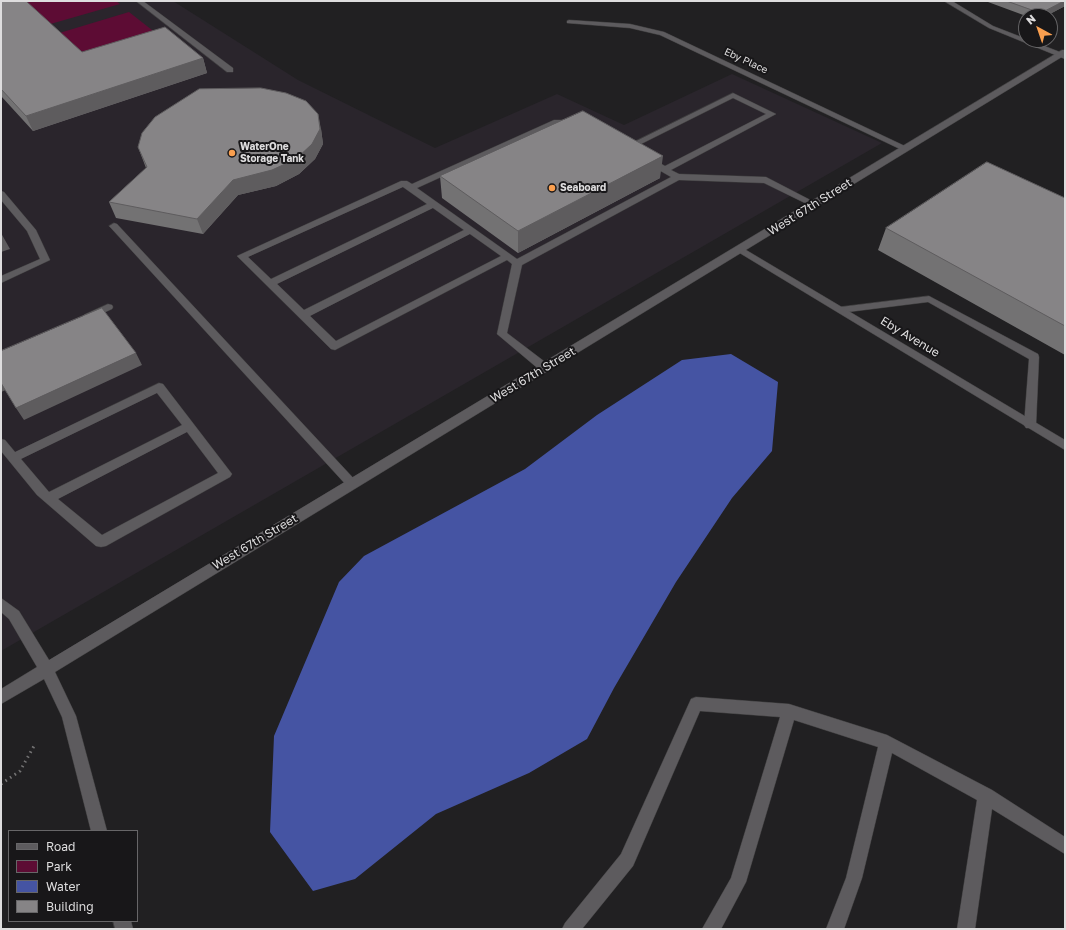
<!DOCTYPE html>
<html>
<head>
<meta charset="utf-8">
<style>
	body { margin:0 }
	#map { position:relative; width:1066px; height:930px; overflow:hidden; background:#212022; font-family:"Golos Text",sans-serif }
	canvas { display:block }
	.frame { position:absolute; inset:0; border:2px solid #deddde; pointer-events:none }
	.legend { position:absolute; left:8px; top:830px; width:130px; height:92px; box-sizing:border-box; background:#181719; border:1px solid #676668; margin:0; padding:5px 7px; list-style:none; font-size:12px; color:#deddde }
	.legend li { display:flex; align-items:center; gap:8px; height:20px }
	.legend b { width:20px; border:1px solid #676668 }
	.north { position:absolute; left:1018px; top:8px; width:40px; height:40px; box-sizing:border-box; background:#181719; border:1px solid #676668; border-radius:50%; rotate:320deg; font-size:11px; font-weight:700; line-height:16px; text-align:center; color:#deddde }
	.north::after { content:''; display:block; margin:auto; width:14px; height:18px; background:#fa9f4f; clip-path:polygon(50% 0,100% 100%,50% 72%,0 100%) }
</style>
</head>
<body>
<div id="map">
<canvas width="1066" height="930"></canvas>
<div class="frame"></div>
<ul class="legend">
<li><b style="height:5px;background:#5d5b5e"></b>Road</li>
<li><b style="height:11px;background:#5d0c34"></b>Park</li>
<li><b style="height:11px;background:#4554a3"></b>Water</li>
<li><b style="height:11px;background:#868486"></b>Building</li>
</ul>
<div class="north">N</div>
</div>
<script>
const ctx = document.querySelector('canvas').getContext('2d');
ctx.lineJoin = 'round';
function paint(path, color) { ctx.fillStyle = color; ctx.fill(path, 'evenodd'); }
function stroke(path, color, width, dash) { ctx.strokeStyle = color; ctx.lineWidth = width; ctx.lineCap = dash ? 'butt' : 'round'; ctx.setLineDash(dash || []); ctx.stroke(path); }
function drawText(font, color, halo, rows, align = 'center') {
  ctx.font = font + ' "Golos Text",sans-serif'; ctx.lineWidth = 4; ctx.setLineDash([]); ctx.textBaseline = 'middle'; ctx.strokeStyle = halo; ctx.fillStyle = color; for (const [text, x, y, turn = 0] of rows) {
    ctx.save(); ctx.translate(x, y); ctx.rotate((+turn || 0) * Math.PI / 180); ctx.textAlign = isNaN(turn) ? turn : align; if (halo) ctx.strokeText(text, 0, 0); ctx.fillText(text, 0, 0); ctx.restore();
  }
}
const built = new Path2D(`
	M1,1H173L298,80L435,148L557,94L624,125L732,74L882,143L1,651Z`);
const green = new Path2D(`
	M20,1H116L120,4L47,25Z
	M129,12L166,41L90,65L56,34Z`);
const water = new Path2D(`
	M731,354L778,382L772,451L732,498L676,582L614,688L587,739L529,773L436,814L355,879L313,891L270,832L274,736L339,582L364,556L525,469L597,415L682,360Z`);
const path = new Path2D(`
	M1,784L20,771L34,746`);
const lane = new Path2D(`
	M136,1H143L233,68V72H227Z
	M733,93L776,114L671,170L679,174L766,177L818,204L817,206H811L764,183L679,180L522,265L507,333L549,365L550,368L549,371H541L497,334L512,264L507,260L335,350L331,349L237,256L401,181H407L412,184L554,120H579V124H558L417,188L517,259L671,177L645,162V158H651L665,166L766,114L733,98L629,150H623L622,148ZM403,187L427,204L271,279L248,257ZM433,208L464,230L304,310L277,284ZM470,234L501,256L336,341L310,316Z
	M1,191L4,192L36,230L50,260L1,283V276L40,259L27,231L1,200Z
	M114,223L117,224L356,481L358,484L356,487L352,489L348,487L111,228L109,226Z
	M929,296L1038,354L1039,357L1036,425L1034,428H1026L1024,425L1029,359L928,302L840,313L835,310L840,307Z
	M108,304L112,305L113,307L112,309L88,320L83,317L84,315Z
	M159,383L163,384L232,474L230,477L106,546L101,547L96,546L37,495L1,451V439L5,440L15,452ZM157,393L182,425L49,492L21,459ZM187,432L218,473L102,535L58,499Z
	M696,697L789,704L887,735L992,790L1065,837V854L992,809L975,929H957L977,800L892,753L862,878L844,929H826L846,878L878,747L794,720L746,882L721,929H702L731,878L780,717L700,711L633,866L582,929H562L565,923L621,854L691,699Z`);
const street = new Path2D(`
	M944,1H952L993,26L1065,54V59L989,28Z
	M569,20L630,24L664,32L909,148L908,150H902L660,35L630,28L567,23V21Z
	M741,247L1065,440V450L738,252V248Z`);
const secondary = new Path2D(`
	M1062,50H1065V55L55,672L76,716L107,831H91L62,717L44,679L1,704V689L37,667L9,619L1,612V598L19,611L49,660Z
	M113,921H131L133,929H115Z`);
const wall = new Path2D(`
	M1,1L82,52L203,58L207,73L33,131L1,96Z
	M988,1H1065V6L1046,16H1026L988,2Z
	M321,129L323,144L315,159L299,174L276,186L238,195L203,234L116,218L109,202L146,168L138,147Z
	M440,176L660,178L518,253L442,198Z
	M1065,198V355L878,250L886,228Z`);
const shadedWall = new Path2D(`
	M1064,1H1065V6L1046,16H1040L1041,13Z
	M203,58L207,73L33,131L26,116Z
	M318,114L321,129L323,144L315,159L299,174L276,186L238,195L203,234L197,219L233,180Z
	M663,156L660,178L518,253V231Z
	M1,233L10,249L1,252Z
	M136,353L142,365L24,420L16,408Z
	M1,382L6,390L1,392Z`);
const building = new Path2D(`
	M1,1H26L82,52L165,27L203,58L26,116L1,89Z
	M1007,1H1064L1041,13Z
	M261,88L286,93L306,101L318,114L320,129L312,144L296,159L272,170L233,180L197,219L109,202L147,167L138,147L142,133L155,117L199,89Z
	M583,111L663,156L518,231L440,176Z
	M987,162L1065,198V326L886,228Z
	M102,308L136,353L16,408L1,383V351Z`);
const markers = [
	[232,153,4,"#fa9f4f"],
	[552,188,4,"#fa9f4f"]
];
const farStreetnames = [
	["Eby Place",746,61,25]
];
const farPoinames = [
	["WaterOne",240,147],
	["Storage Tank",240,159],
	["Seaboard",560,188]
];
const streetNames = [
	["West 67th Street",810,207,-32],
	["Eby Avenue",910,337,31],
	["West 67th Street",533,375,-31],
	["West 67th Street",255,542,-31]
];
paint(built, '#2a252c');
paint(green, '#5d0c34');
paint(water, '#4554a3');
stroke(lane, '#3e3d3e', 1);
stroke(street, '#3e3d3e', 1);
stroke(secondary, '#3e3d3e', 1);
stroke(path, '#747374', 3, [1.5, 4]);
paint(lane, '#5d5b5e');
paint(street, '#5d5b5e');
paint(secondary, '#5d5b5e');
paint(wall, '#737273');
paint(shadedWall, '#5e5c5e');
paint(building, '#868486');
stroke(building, '#5e5c5e', 1);
for (const [x, y, r, color] of markers) { const dot = new Path2D(); dot.arc(x, y, r, 0, 2 * Math.PI); ctx.fillStyle = color; ctx.fill(dot); stroke(dot, '#181719', 1.5); }
drawText('10px', '#deddde', '#181719', farStreetnames);
drawText('bold 10px', '#deddde', '#181719', farPoinames, 'left');
drawText('12px', '#deddde', '#181719', streetNames);
</script>
</body>
</html>
